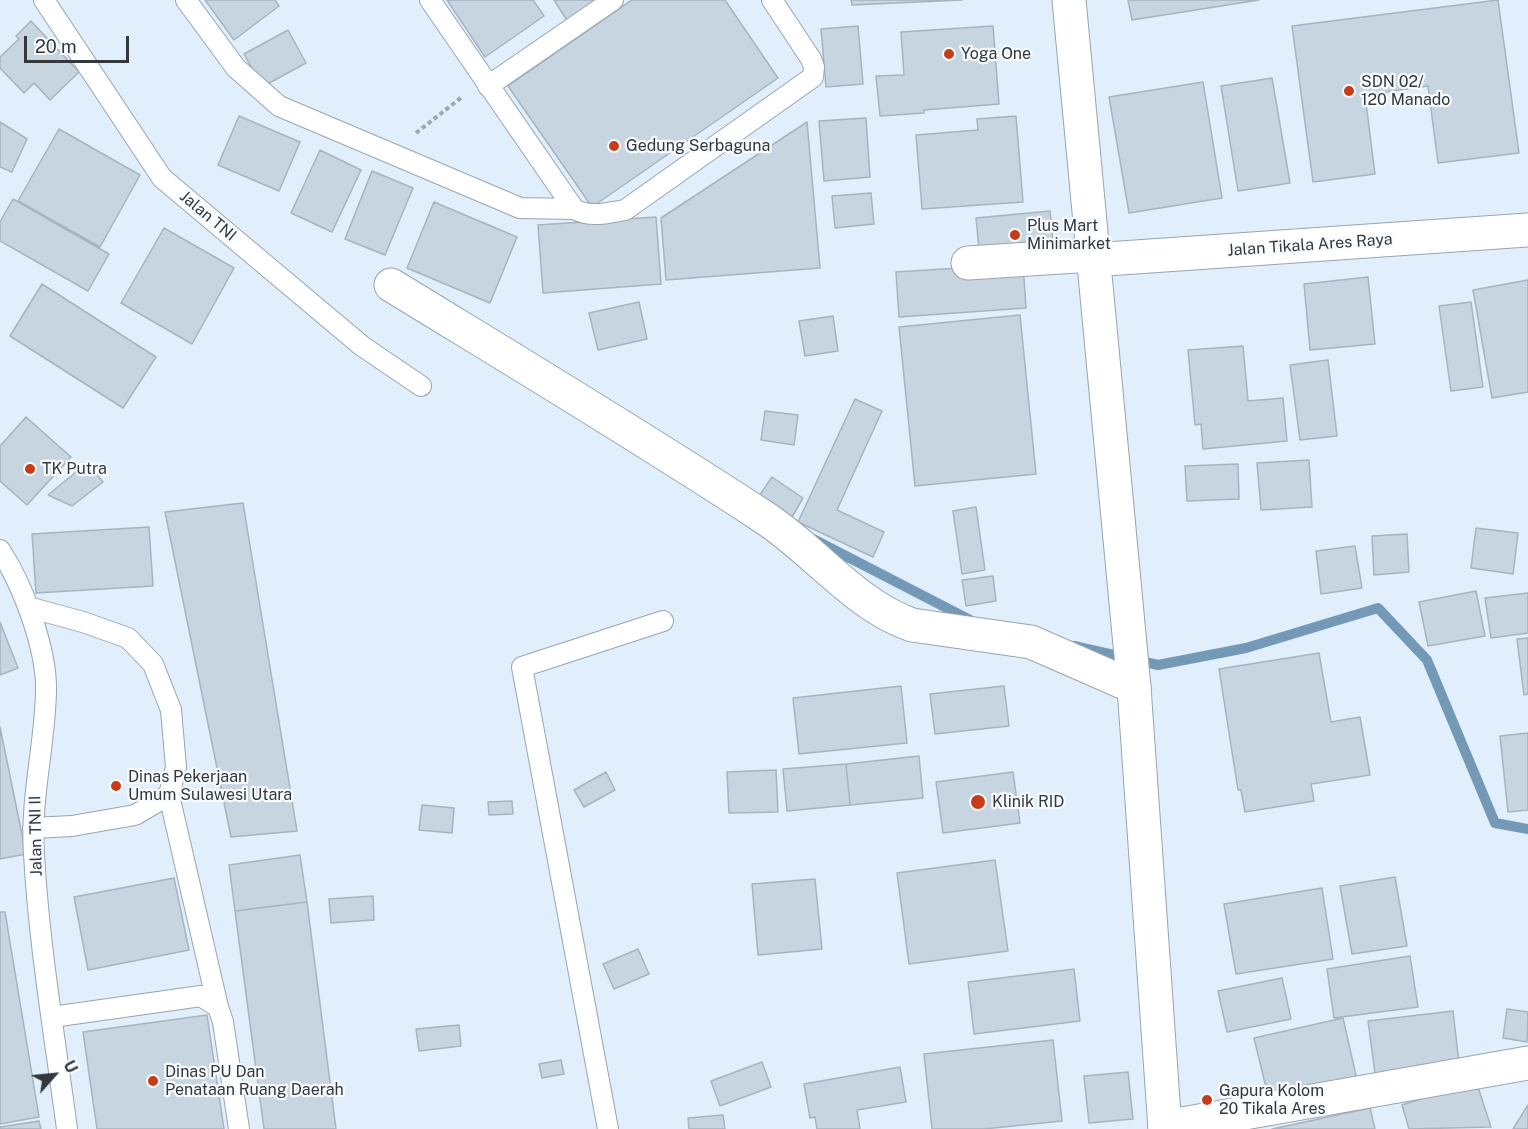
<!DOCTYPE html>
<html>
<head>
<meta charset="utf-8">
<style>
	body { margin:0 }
	#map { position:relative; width:1528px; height:1129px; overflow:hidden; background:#e1effc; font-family:"Public Sans",sans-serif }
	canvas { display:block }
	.north { position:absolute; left:24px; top:1045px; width:60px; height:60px; -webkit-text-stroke:4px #f8fbfd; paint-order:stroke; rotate:63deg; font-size:16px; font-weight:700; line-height:24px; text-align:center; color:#32383c }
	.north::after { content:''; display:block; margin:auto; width:21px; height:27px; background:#32383c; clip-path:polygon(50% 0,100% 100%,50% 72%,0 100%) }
	.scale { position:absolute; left:24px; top:36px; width:105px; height:27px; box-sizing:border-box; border:3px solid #32383c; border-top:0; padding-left:8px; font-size:18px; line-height:21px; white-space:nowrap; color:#32383c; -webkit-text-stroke:4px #f8fbfd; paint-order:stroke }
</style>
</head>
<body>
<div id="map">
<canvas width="1528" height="1129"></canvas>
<div class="north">U</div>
<div class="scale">20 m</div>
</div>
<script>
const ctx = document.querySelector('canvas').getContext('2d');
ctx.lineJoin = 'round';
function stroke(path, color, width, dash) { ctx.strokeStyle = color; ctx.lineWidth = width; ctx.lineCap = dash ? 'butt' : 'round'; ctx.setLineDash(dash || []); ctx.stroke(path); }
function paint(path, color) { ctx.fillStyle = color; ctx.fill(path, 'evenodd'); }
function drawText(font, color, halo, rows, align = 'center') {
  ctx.font = font + ' "Public Sans",sans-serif'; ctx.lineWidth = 4.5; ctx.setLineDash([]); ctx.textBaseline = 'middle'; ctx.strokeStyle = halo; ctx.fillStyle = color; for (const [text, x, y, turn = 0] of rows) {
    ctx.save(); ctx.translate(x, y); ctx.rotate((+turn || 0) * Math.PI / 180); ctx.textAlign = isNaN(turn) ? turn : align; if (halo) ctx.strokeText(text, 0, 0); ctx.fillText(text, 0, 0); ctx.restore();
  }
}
const stream = new Path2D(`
	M813,539L972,621
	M1074,646L1158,665L1246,648L1378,608L1427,660L1495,823L1528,829`);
const building = new Path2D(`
	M205,0H275L279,6L234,40Z
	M447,0H533L544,16L485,57Z
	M554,0H602L568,22Z
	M632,0H725L778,78L592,207L508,86Z
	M851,0H962L852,5Z
	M1128,0H1259L1132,20Z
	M1498,0L1519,153L1438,163L1428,86L1365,95L1375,174L1313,182L1292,26Z
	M31,21L79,72L50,100L34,83L24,93L0,68V57L19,39L16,36Z
	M858,26L863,84L826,87L821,29Z
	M993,26L999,104L924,110V113L880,116L876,76L904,75L901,32Z
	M288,30L306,63L262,87L244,54Z
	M1272,78L1290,183L1238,191L1221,86Z
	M1203,82L1222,198L1129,213L1109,97Z
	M239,116L300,142L279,191L218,165Z
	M1016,116L1023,202L922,209L916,135L978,130L977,119Z
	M866,118L870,177L824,181L819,121Z
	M0,122L27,139L12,172L0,167Z
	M807,122L820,268L666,280L661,218Z
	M59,129L140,175L100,247L18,201Z
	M320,150L361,170L332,232L291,213Z
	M372,171L413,188L385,255L345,239Z
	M871,193L874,224L835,228L832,196Z
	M13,199L109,254L88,291L0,241V222Z
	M434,202L517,237L490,303L407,268Z
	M1050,211L1054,252L980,259L976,218Z
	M656,217L661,284L543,293L538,225Z
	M164,228L234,268L192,344L121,303Z
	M1023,264L1026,308L899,317L896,272Z
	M1368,277L1375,344L1310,350L1304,284Z
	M1528,280V392L1492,398L1473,290Z
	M42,284L156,357L123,408L10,336Z
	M639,302L647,339L598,350L589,313Z
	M1471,302L1483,387L1451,391L1439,306Z
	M1020,315L1036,474L915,486L899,327Z
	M833,316L838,351L805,356L799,321Z
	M1243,346L1248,401L1283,398L1287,441L1203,449L1201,424L1195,425L1188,350Z
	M1328,360L1337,436L1300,440L1290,365Z
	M855,399L882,411L837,510L884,532L873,557L798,522Z
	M765,411L798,415L794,445L761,440Z
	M26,417L71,457L27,505L0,481V446Z
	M1309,460L1312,507L1261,510L1257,463Z
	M87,463L103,482L72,506L48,495Z
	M1238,464L1239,499L1187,501L1185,466Z
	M772,477L803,498L792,517L759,496Z
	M243,503L297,831L231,837L165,512Z
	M976,507L985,570L962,574L953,511Z
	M149,527L153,586L36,593L32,534Z
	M1476,528L1518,533L1513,574L1471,568Z
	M1407,534L1409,572L1374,575L1372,536Z
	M1355,546L1362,588L1321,594L1316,551Z
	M993,576L996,601L966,606L962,580Z
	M1476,591L1485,636L1428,646L1419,602Z
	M1528,593V633L1491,638L1485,598Z
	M0,622L18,668L0,675Z
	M1528,638V694L1524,695L1517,639Z
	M1319,653L1331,722L1360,717L1370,775L1311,784L1314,801L1245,812L1241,790H1238L1219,669Z
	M901,686L907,743L799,754L793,698Z
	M1004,686L1009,726L935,734L930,694Z
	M0,727L26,854L0,859Z
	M1528,733V810L1508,812L1500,736Z
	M919,756L923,798L850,805L846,764Z
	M846,764L850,805L787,811L783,769Z
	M776,770L778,812L729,813L727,772Z
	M606,772L615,790L584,807L574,790Z
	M1013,772L1020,823L943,833L936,782Z
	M512,801L513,814L489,815L488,802Z
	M422,805L454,808L452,833L419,830Z
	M300,855L307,902L235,911L229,865Z
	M995,860L1008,951L909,964L897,873Z
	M1395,877L1407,946L1352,954L1340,886Z
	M174,878L189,950L88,970L74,897Z
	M815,879L822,949L758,955L752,884Z
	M1322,888L1333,959L1236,974L1224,904Z
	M373,896L374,920L331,923L329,899Z
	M307,902L336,1129H264L235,911Z
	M0,912H5L39,1117L0,1124Z
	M638,949L649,974L614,989L603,964Z
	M1410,956L1418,1007L1334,1018L1327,969Z
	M1074,969L1080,1021L974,1034L968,982Z
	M1282,978L1291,1019L1227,1032L1218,991Z
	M1507,1009L1528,1012L1527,1042L1503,1038Z
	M1453,1011L1460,1071L1376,1081L1368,1021Z
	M207,1015L224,1129H97L83,1032Z
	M1343,1018L1357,1080L1269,1100L1254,1038Z
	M459,1025L461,1046L419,1051L416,1029Z
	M1053,1040L1062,1121L984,1129H932L924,1054Z
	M561,1060L564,1074L542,1078L539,1064Z
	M762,1062L771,1087L720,1106L711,1081Z
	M900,1067L906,1102L857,1110L860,1129H817L815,1117L810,1118L804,1084Z
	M1128,1072L1133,1119L1089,1123L1084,1076Z
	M1476,1081L1491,1127L1409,1129L1402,1105Z
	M1528,1105V1129H1513Z
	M1370,1108L1375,1129H1272Z
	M723,1115L725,1129H689L688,1118Z
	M39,1121L41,1129H0V1127Z`);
const path = new Path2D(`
	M416,133L462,97`);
const lane = new Path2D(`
	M44,0L162,178L362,346L421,386
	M186,0L236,68L279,106L520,208L574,209
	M430,0L574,209C591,218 607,213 625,210L813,77L814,67L811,59L772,0
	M488,86L613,0
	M0,550C23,585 47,649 46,691C45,746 30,799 34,854C39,946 55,1038 67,1129
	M28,607L83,622L128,638L153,664L171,710L176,767L169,795L135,815L72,826L33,828
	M169,795L218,1007
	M52,1017L201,996L218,1007L223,1022L239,1129
	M608,1129L522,667L663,621`);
const street = new Path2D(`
	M968,263L1092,255
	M391,285C515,361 640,436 762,516C814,549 853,604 912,625L1031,642L1134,687
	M1165,1127L1528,1063`);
const secondary = new Path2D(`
	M1069,0L1134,687L1165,1129
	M1092,260L1528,230`);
const markers = [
	[949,54,6,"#c63c19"],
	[1349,91,6,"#c63c19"],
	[614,146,6,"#c63c19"],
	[1015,235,6,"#c63c19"],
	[30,469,6,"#c63c19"],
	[116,786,6,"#c63c19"],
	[978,802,8,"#c63c19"],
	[153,1081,6,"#c63c19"],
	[1207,1100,6,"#c63c19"]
];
const poiNames = [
	["Yoga One",961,54],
	["SDN 02/",1361,82],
	["120 Manado",1361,100],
	["Gedung Serbaguna",626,146],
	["Plus Mart",1027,226],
	["Minimarket",1027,244],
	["TK Putra",42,469],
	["Dinas Pekerjaan",128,777],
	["Umum Sulawesi Utara",128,795],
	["Klinik RID",992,802],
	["Dinas PU Dan",165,1072],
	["Penataan Ruang Daerah",165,1090],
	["Gapura Kolom",1219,1091],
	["20 Tikala Ares",1219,1109]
];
const streetNames = [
	["Jalan TNI",208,216,40],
	["Jalan Tikala Ares Raya",1310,245,-4],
	["Jalan TNI II",36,836,-91]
];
stroke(stream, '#7499b7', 10);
paint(building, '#c7d5e1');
stroke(building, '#a6b4bf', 1.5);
stroke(lane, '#98a5b1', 22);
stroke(street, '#98a5b1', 35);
stroke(secondary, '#98a5b1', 35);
stroke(path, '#9da8b1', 4, [4.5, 3]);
stroke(lane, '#fff', 20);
stroke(street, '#fff', 33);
stroke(secondary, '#fff', 33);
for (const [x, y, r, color] of markers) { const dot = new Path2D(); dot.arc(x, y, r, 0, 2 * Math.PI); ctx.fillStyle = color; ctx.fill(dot); stroke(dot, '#f8fbfd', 2); }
drawText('16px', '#32383c', '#f8fbfd', poiNames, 'left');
drawText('16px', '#32383c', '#f8fbfd', streetNames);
</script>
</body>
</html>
